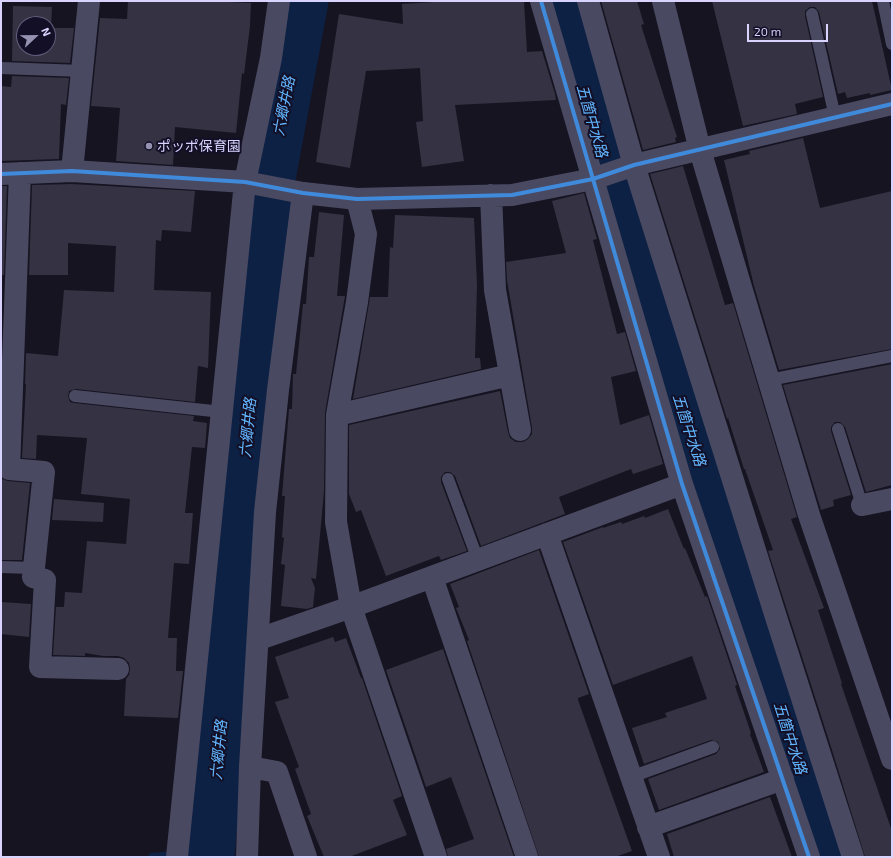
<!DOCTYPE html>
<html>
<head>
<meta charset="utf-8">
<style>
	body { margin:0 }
	#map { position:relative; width:893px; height:858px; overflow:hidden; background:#161421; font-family:"Exo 2",sans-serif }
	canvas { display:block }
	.frame { position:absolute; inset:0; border:2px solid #d9d4ff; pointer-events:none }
	.north { position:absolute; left:16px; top:16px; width:40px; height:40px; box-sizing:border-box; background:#130f26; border:1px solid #625e7d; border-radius:50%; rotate:68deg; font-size:11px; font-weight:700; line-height:16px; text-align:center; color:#d9d4ff }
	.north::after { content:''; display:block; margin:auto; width:14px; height:18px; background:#9591b1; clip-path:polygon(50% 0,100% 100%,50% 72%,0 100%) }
	.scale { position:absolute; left:747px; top:24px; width:81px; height:18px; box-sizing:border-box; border:2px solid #d9d4ff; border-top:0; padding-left:5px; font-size:12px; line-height:14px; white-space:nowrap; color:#d9d4ff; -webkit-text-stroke:3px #130f26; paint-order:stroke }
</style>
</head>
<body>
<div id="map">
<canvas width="893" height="858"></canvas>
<div class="frame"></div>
<div class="north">N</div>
<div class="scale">20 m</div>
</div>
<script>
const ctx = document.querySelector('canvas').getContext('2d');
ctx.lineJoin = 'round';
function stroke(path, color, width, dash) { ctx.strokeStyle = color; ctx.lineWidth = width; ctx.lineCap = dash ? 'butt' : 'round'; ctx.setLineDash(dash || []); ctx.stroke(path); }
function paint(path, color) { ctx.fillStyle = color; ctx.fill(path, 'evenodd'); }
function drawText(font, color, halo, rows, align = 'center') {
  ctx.font = font + ' "Exo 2","Noto Sans JP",sans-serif'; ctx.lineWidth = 4; ctx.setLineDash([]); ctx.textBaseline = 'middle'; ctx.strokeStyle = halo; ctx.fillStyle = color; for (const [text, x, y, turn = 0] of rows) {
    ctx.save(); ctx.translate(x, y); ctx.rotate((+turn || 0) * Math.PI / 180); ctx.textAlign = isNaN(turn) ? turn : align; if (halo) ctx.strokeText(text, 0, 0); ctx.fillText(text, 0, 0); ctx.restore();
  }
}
const stream = new Path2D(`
	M152,857L210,852`);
const river = new Path2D(`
	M558,1L604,168L621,222L830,857
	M210,857L269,189L304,1`);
const building = new Path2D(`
	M128,1H206L251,3L250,26L244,74L242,73L236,133L175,127L173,165L116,161L120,108L91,106L100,18L127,19Z
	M450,1H524L527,52L542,51L555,94L556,100L455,105L464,161L422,167L416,122L423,121L420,68L366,71L350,168L316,162L339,14L403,24L402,4Z
	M601,1H637L644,24L641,25L677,137L675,138L676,142L643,150Z
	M712,1H872L892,90L870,95V93L847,98L845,92L838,94L819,12L815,7H810L805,11V16L823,97L795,104L797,114L743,126Z
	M13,6L52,7L51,28H74L70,63L12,61ZM24,24H48V48H24Z
	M12,76L69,78L66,105L61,104L59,159L1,161V86L11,87Z
	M803,138L820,208L892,191V349L779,370L754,286L724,160L750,154L749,151Z
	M683,166L725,305L733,303L797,517L791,519L824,608L818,610L842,683L841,684L892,831V857H865L832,750L768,551L773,550L745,469H744L728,418L727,419L650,174Z
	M72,184L195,191L191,232L162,230L161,241L156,240L154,290L211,292L208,368L198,366L195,402L76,389L69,391L68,396L70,402L74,403L194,416L193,421L207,423L205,448L192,447L185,513H193L189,564L174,563L168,638H177L176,671H183L178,718L124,716L126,679L129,675L130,669L129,663L124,658L118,656H103L85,653V656L53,655L56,607H64L65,592L82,593L87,541L126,544L130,499L81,494L87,438L37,435L36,459L22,458L26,384H25L26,353L58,356L64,290L114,292L116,246L68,243V275H29L32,185Z
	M1,186H7L4,275H1Z
	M584,193L597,239L593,240L617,334L625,332L636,371L611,377L620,425L649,415L663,464L633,474L631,469L559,497L565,514L481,546L455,476L450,472H445L441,477V482L467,551L441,560L439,556L386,576L361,510L356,512L349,494V425L500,391L508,432L510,438L516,442H523L528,439L532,434V428L507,280L506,262L566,253L552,201Z
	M319,212L344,215L337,296H345L325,413L324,491L316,579L311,578L315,588L313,607L307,609L281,606L285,565L281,564L284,538L282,537L285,496H282L289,409H292L293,374H296L303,304H306L309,257H314Z
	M395,215L474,218L477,285L475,358H480L481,369L353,399L370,297H388L390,247L393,248Z
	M892,364V485L866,492L845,427L840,422H835L831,427V431L851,495L833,500L834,506L821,510L783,385Z
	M2,479L8,481L30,483L22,560H1Z
	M54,499L104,503L103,522L52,520Z
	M668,509L684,549L685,548L705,597L707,596L737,685L735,686L751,733L750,734L764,772L659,810L648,779L716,754L720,749L718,742L711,740L644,764L632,728L667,717L665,713L707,699L692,656L613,685L563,542L603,527V528L621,522L622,524L644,516L645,518Z
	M539,550L589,694L578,698V700L632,851L615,857H539L467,641L469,640L456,608L459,607L450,584Z
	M1,602L31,604L29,637L1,634Z
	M333,637L335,642L346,638L361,678H362L402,796L393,800L407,835L349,857H324L307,816L311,814L295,769L299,767L275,702L289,698L275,657Z
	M443,649L514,857H448L446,849L474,839L451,777L426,787L386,670Z
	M770,797L792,857H674L667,834Z`);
const service = new Path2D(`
	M883,1L892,44
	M812,14L835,117
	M1,68L82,71
	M769,380L892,356
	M75,396L222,412
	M838,429L862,505
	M448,479L478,560
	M1,567L34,568
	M631,777L713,747`);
const minor = new Path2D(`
	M541,1L682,484L809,857
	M588,1L634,165L775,614L853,857
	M663,1L700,150L809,515L892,759
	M72,171L89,1
	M20,173L9,469L44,472L33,577L45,580L40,667L118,669
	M1,174L72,171L245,182L303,193L357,199L512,195L593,179L634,165L892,104
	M491,195L495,290L520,430
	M357,199L366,234L357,302L337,415L336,522L351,607L436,857
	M337,415L510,375
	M862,505L892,499
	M547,534L659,857
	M432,577L527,857
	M259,639L351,607L682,484
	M250,767L277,772L306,857
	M648,827L783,779
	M177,857L245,182L271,58L279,1`);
const tertiary = new Path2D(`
	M247,857L250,767L265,512L278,390L303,193`);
const cycleway = new Path2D(`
	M541,1L682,484L809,857
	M1,174L72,171L245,182L303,193L357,199L512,195L593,179L634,165L892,104`);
const markers = [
	[149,146,4,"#9591b1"]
];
const poiNames = [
	["ポッポ保育園",157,146]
];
const waterNames = [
	["六郷井路",284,106,-79],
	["五箇中水路",592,121,74],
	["六郷井路",248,428,-85],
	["五箇中水路",689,430,72],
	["五箇中水路",790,738,72],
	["六郷井路",219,750,-85]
];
stroke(stream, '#0d2144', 8);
stroke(river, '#0d2144', 49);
paint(building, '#343243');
stroke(service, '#4a4962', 12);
stroke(minor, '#4a4962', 22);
stroke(tertiary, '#4a4962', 22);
stroke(cycleway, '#408adc', 4);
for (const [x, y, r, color] of markers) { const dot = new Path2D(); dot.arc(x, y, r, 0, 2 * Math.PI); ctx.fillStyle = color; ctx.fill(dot); stroke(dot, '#130f26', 1.5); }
drawText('14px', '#d9d4ff', '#130f26', poiNames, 'left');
drawText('italic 15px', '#62b6ff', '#130f26', waterNames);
</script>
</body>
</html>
